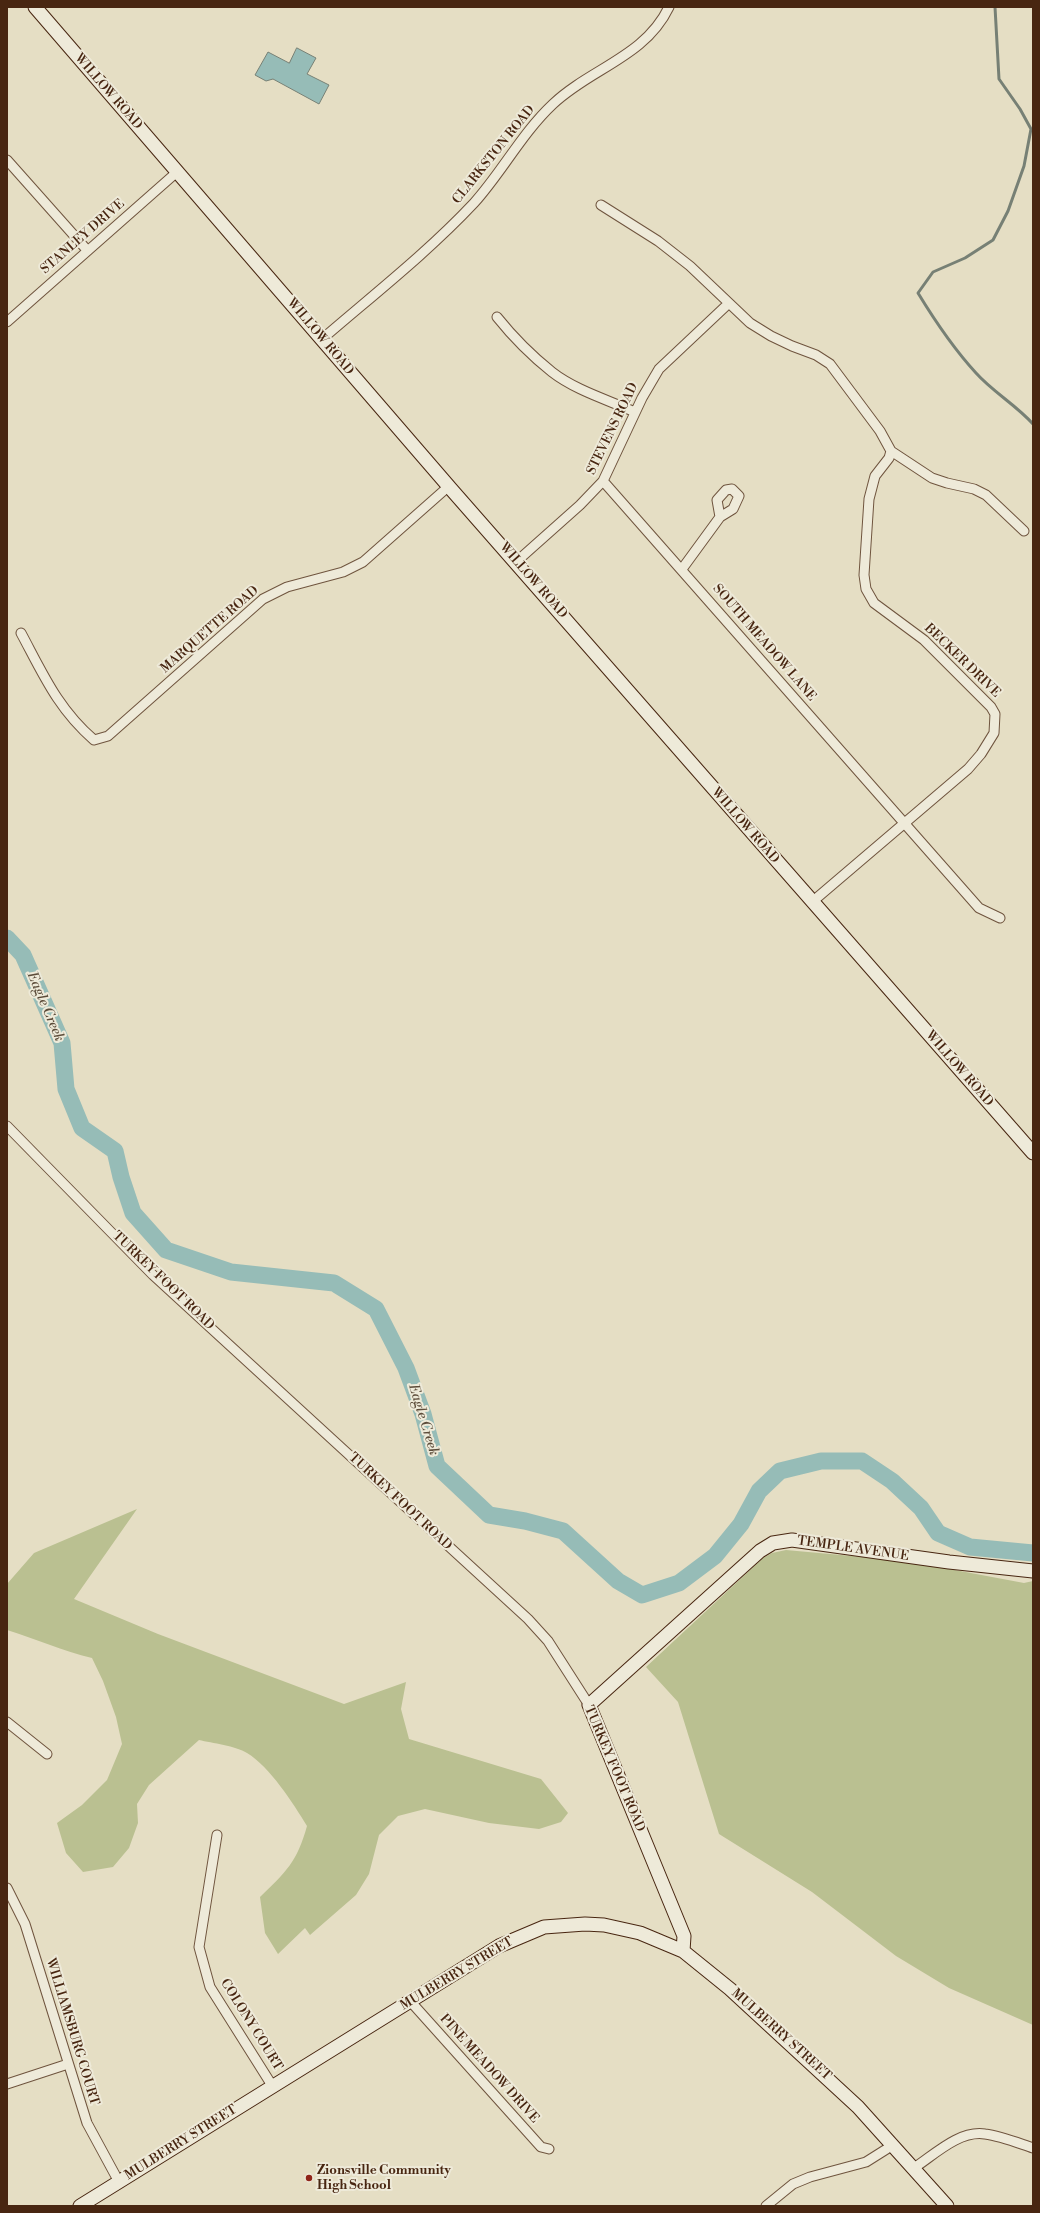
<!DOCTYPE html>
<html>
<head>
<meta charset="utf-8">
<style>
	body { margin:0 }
	#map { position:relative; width:1040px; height:2213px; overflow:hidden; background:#e5dec4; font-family:"Libre Bodoni",serif }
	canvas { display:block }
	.frame { position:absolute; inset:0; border:8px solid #482611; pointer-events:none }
</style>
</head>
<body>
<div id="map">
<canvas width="1040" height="2213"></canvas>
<div class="frame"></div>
</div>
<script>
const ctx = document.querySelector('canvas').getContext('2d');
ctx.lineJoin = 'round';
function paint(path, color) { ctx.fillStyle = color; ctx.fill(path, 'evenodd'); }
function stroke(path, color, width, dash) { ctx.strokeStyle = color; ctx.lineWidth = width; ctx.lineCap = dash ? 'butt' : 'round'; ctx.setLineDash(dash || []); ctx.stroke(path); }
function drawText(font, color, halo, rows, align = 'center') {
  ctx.font = font + ' "Libre Bodoni",serif'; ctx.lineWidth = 4; ctx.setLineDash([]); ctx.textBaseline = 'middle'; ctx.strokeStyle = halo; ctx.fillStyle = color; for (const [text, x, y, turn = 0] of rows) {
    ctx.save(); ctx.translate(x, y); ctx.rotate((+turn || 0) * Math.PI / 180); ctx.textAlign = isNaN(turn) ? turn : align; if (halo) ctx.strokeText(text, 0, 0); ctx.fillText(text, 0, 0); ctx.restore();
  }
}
const green = new Path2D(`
	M137,1509L74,1599L158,1634L344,1704L406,1682L401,1709L409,1739L541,1779L568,1813L561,1822L539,1829L489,1823L425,1809L398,1816L379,1835L369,1874L356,1895L310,1935L305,1928L278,1954L265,1933L260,1897C286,1872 297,1862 307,1826C293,1803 270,1767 247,1753C236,1746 212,1743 199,1740L149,1785L137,1804L138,1823L129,1848L113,1867L83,1872L66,1853L57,1823L82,1805L107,1780L122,1744L116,1717L103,1681L92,1658C63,1651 36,1639 7,1630V1584L34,1553Z
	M786,1550L907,1561L1024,1583L1033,1581V2025L949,1988L896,1956L812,1892L719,1834L678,1702L646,1667L763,1558L772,1553Z`);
const water = new Path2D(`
	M297,48L316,58L307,74L329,85L319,104L273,79L266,81L255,75L268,52L289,63Z`);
const stream = new Path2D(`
	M995,7L999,79L1020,109L1031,129L1024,166L1008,211L993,240L965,258L933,272L918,293C935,321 954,349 976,373C993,392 1016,405 1033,424`);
const river = new Path2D(`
	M7,938L23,955L62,1043L66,1089L82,1128L115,1151L121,1177L133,1213L166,1250L231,1272L334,1283L376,1309L406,1368L423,1414L437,1466L489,1515L525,1521L563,1531L618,1581L642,1595L679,1583L715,1556L741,1524L759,1491L780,1471L821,1461H862L892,1481L921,1508L938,1533L970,1547L1033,1553`);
const street = new Path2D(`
	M7,160L87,250
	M601,205L658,241L690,266L750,323L771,336L792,346L816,355L830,364L880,431L891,451L889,458L875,476L869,499L864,575L866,589L874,603L924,640L991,707L995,714L994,733L981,754L968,769L812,902
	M497,317C513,337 532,356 552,372C575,390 608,400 635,412
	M7,322L177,172
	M321,340C373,295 427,253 474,203C502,172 522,133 553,104C591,68 645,57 669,7
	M891,451L932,478L947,483L974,489L986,495L1024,531
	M603,481L979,908L1000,918
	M516,562L580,505L603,481L642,398L659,369L728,304
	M682,569L720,517L733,509L739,496L732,489L726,490L717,500L720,517
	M21,633C43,674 58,709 94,740L108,736L263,599L287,587L343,572L363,562L449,486
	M7,1126L153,1275L528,1619L548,1641L589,1705
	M7,1722L47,1754
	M217,1835L199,1947L210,1987L273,2087
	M7,1888L25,1924L87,2123L119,2182
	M411,2002L541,2147L549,2149
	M7,2084L68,2064
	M914,2168C934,2155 959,2130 985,2134C1001,2136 1018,2143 1033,2148
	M766,2206L793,2184L810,2177L866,2162L893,2145`);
const secondary = new Path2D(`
	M35,7L451,489L1033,1153
	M683,1951L684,1936L589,1705L760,1551L773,1543L792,1540L949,1562L1033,1571
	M80,2206L499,1946L544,1927L585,1924L604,1925L640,1933L683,1951L730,1989L858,2107L947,2206`);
const markers = [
	[309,2178,4,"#8f2418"]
];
const streetNames = [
	["WILLOW ROAD",108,92,49],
	["CLARKSTON ROAD",494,155,-51],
	["STANLEY DRIVE",83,237,-41],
	["WILLOW ROAD",320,337,50],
	["STEVENS ROAD",613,429,-64],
	["WILLOW ROAD",533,581,49],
	["MARQUETTE ROAD",210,630,-41],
	["SOUTH MEADOW LANE",764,643,49],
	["BECKER DRIVE",962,661,44],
	["WILLOW ROAD",745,826,49],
	["WILLOW ROAD",959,1069,49],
	["TURKEY FOOT ROAD",163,1281,44],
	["TURKEY FOOT ROAD",400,1502,43],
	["TEMPLE AVENUE",853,1549,8],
	["TURKEY FOOT ROAD",614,1769,67],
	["MULBERRY STREET",457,1974,-31],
	["COLONY COURT",251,2025,58],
	["WILLIAMSBURG COURT",72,2032,73],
	["MULBERRY STREET",781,2035,42],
	["PINE MEADOW DRIVE",489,2069,48],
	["MULBERRY STREET",181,2143,-32]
];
const poiNames = [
	["Zionsville Community",317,2171],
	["High School",317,2186]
];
const waterNames = [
	["Eagle Creek",45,1007,67],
	["Eagle Creek",423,1420,73]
];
paint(green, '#bac091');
paint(water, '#96bcb7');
stroke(water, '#778075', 1);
stroke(stream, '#778075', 3);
stroke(river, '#96bcb7', 17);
stroke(street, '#6f543e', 11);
stroke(secondary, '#482611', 15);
stroke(street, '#eeead9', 9);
stroke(secondary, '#eeead9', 13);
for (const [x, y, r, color] of markers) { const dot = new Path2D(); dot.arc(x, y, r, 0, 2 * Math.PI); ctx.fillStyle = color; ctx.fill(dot); stroke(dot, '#eeead9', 1.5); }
drawText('13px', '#482611', '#eeead9', streetNames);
drawText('bold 13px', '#482611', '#eeead9', poiNames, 'left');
drawText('italic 14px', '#5c4c3a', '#eeead9', waterNames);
</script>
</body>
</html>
